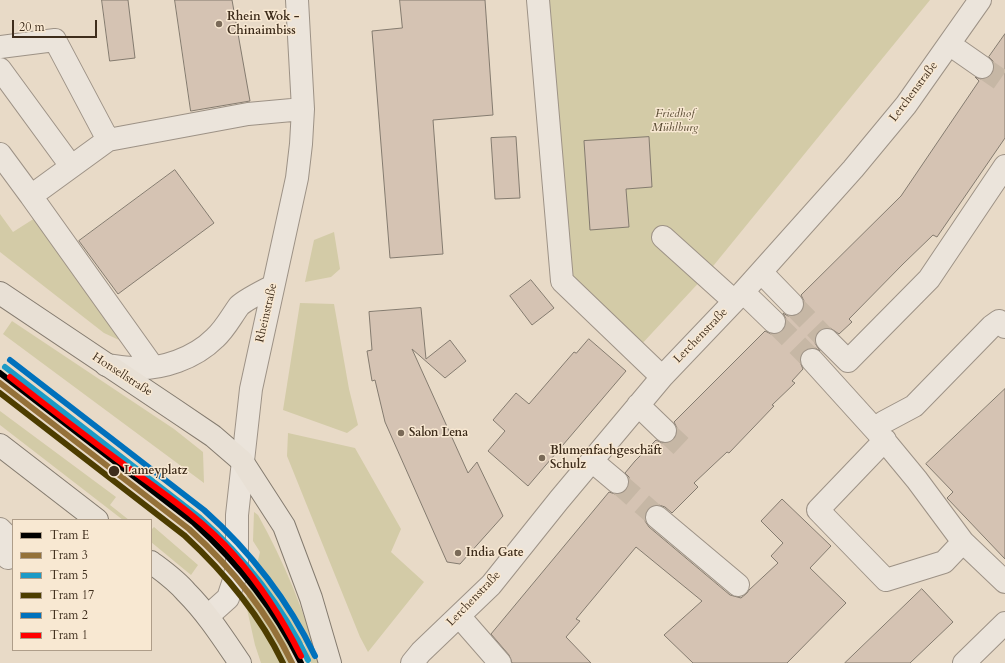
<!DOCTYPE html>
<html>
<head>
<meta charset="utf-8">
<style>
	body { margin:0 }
	#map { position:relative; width:1005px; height:663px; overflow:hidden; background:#e8dac7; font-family:Cardo,serif }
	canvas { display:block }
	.legend { position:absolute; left:12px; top:519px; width:140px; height:132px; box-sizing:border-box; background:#f8e8d2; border:1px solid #ae9d89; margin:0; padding:5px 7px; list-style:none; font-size:12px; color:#3e2d1c }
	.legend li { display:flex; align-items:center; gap:8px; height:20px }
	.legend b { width:20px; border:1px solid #ae9d89 }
	.scale { position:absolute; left:12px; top:20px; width:85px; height:18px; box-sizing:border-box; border:2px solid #3e2d1c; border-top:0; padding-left:5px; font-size:12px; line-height:14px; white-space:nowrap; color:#3e2d1c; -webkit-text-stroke:3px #f8e8d2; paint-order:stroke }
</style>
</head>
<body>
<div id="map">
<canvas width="1005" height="663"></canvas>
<ul class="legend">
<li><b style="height:5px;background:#000"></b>Tram E</li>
<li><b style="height:5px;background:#947139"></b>Tram 3</li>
<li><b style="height:5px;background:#1c9ac6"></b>Tram 5</li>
<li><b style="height:5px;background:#4d3d00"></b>Tram 17</li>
<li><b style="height:5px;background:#0071bc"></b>Tram 2</li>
<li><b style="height:5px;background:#f00"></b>Tram 1</li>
</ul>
<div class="scale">20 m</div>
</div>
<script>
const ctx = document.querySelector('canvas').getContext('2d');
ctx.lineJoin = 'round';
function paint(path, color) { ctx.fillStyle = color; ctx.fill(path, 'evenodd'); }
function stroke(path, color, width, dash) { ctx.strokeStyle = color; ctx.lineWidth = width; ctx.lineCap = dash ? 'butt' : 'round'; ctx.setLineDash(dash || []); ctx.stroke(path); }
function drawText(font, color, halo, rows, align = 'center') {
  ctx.font = font + ' Cardo,serif'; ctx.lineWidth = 3; ctx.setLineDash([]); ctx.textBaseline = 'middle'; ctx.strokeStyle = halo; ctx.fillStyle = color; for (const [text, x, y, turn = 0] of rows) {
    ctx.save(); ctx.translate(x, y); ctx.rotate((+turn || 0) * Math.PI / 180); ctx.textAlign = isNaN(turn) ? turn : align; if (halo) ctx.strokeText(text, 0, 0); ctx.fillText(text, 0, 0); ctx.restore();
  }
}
const green = new Path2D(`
	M543,0H930L705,276L639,347L568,280Z
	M0,214L13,232L35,218L113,330L119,340L104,333L0,252Z
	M334,232L340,269L331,277L305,282L314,240Z
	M300,303L334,304L349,389L358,425L347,433L283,410Z
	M12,321L174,429L203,452L204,483L3,334Z
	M0,411L116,497L110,505L129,520H123L0,425Z
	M288,433L355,448L401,529L391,552L424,582L368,652L360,637L287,456Z
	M254,512L258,515C284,562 305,612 319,663H311L304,643L289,650L294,663H261L255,645L245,600L254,577L260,552L253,541Z
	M154,527L198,565L191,575L151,542V530Z`);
const building = new Path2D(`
	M102,0H128L135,58L110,61Z
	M175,0H232L250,101L191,111Z
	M400,0H485L493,115L433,120L443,254L390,258L372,31L402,28Z
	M1005,34V138L937,237L933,235L903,264L849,319L852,322L839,334L830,328H823L818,331L815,337V343L820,351L815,348H810L803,351L800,357V362L803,369L792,381L795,383L772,405L774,406L729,453L727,452L694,483L698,487L672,513L665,507L659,505H652L647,509L645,514V521L649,527L730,595L741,598L747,593L749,590L778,563L771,556L783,543L761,521L782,499L831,546L810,568L846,603L787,663H693L664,635L702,601L636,547L576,619L580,621L566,637L591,663H512L509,655L491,634L609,492L615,494H621L627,490L629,484V477L625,473L635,461L656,440L662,443H668L674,440L677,434V428L674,422L765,331L771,334H777L783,331L786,325V319L783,313L788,316H795L801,313L804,308V301L801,295L901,196L979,81L975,77L981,79L988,78L992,74L994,68L993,61L989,57Z
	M516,137L520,198L495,199L491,138Z
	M649,137L652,187L626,189L629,227L590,230L584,141Z
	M175,170L214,223L118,294L79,241Z
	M531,280L554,308L532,325L510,296Z
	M421,308L426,359L450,340L466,361L445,378L412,349L468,473L477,462L503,516L460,564L447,562L385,422L375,380L372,381L367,351L372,350L369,312Z
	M589,339L626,371L528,486L488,451L505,431L493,420L516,393L529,404L574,352L576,353Z
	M1005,389V559L947,498L953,492L926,464Z
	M922,589L953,622L910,663H845Z`);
const minorTunnel = new Path2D(`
	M982,67L1005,83
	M792,304L827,340
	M774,322L812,360
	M665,431L681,446
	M617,482L657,517`);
const minor = new Path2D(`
	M538,0L562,281L662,377
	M949,44L982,67
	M0,47L55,40L108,140
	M0,69L71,166
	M0,154L31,196L108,140L248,114L303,109
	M31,196L153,367
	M663,237L734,301
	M761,272L792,304
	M743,292L774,322
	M827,340L848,361L929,279L1005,166
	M812,360L879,434L917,480L963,542L1005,582
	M106,365C115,366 124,368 133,368C162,370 195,358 215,338C225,329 231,317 239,306C245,300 265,290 273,286
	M638,405L665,431
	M875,429L884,422L914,406L992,326L999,321L1005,327
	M885,440L818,510L886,580L944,562L963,542
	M592,461L617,482
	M657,517L738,585
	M0,529L6,535L8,558
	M208,616L228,598L234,580L237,565V515L251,389L297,178L301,144L303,109L297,0
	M459,616L500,663
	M412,663L421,652L491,585L559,500L662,377L743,292L853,169L906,105L980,0
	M964,663L1005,623`);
const major = new Path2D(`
	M0,293L176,411L213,436L242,461L284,526L311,598L330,663
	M0,445L97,520
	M151,562C163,571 176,580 186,592C207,613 223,638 240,663`);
const tram1 = new Path2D(`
	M0,373L194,523C239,564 275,609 301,663`);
const tram2 = new Path2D(`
	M0,383L189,529C232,568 267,611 292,663`);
const tram3 = new Path2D(`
	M5,367L199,517C245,558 281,604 308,660`);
const tram4 = new Path2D(`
	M0,393L184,535C224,572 259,613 283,663`);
const tram5 = new Path2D(`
	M10,360L204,510C251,552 288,600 315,656`);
const tram6 = new Path2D(`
	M10,377C48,407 87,437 126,466C163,493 203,520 234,555C261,585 283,620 301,656`);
const markers = [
	[219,24,4,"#7a6a58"],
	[401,433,4,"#7a6a58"],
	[542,458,4,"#7a6a58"],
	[114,471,6,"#3e2d1c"],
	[458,553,4,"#7a6a58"]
];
const poiNames = [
	["Rhein Wok -",227,17],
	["Chinaimbiss",227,31],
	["Salon Lena",409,433],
	["Blumenfachgeschäft",550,451],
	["Schulz",550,465],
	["India Gate",466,553]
];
const streetNames = [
	["Lerchenstraße",914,92,-53],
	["Rheinstraße",267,313,-77],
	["Lerchenstraße",701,336,-46],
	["Honsellstraße",122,375,33],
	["Lerchenstraße",474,599,-46]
];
const parkNames = [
	["Friedhof",675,114],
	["Mühlburg",675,128]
];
const stopNames = [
	["Lameyplatz",124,471]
];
paint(green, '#d3cba7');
paint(building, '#d5c3b3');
stroke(building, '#847b6f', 1);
stroke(minorTunnel, '#c6b7a5', 22, [22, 11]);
stroke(minor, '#9d9286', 24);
stroke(major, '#847b6f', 24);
stroke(minor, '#ebe4db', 22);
stroke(major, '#e8e0d5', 22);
stroke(tram1, '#000', 6);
stroke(tram2, '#947139', 6);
stroke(tram3, '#1c9ac6', 6);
stroke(tram4, '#4d3d00', 6);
stroke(tram5, '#0071bc', 6);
stroke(tram6, '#f00', 6);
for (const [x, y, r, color] of markers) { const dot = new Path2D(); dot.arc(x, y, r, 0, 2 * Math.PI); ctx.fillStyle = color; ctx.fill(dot); stroke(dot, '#f8e8d2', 1.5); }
drawText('bold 12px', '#3e2d1c', '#f8e8d2', poiNames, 'left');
drawText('12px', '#3e2d1c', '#f8e8d2', streetNames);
drawText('italic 12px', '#584a32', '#f8e8d2', parkNames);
drawText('bold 12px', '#3e2d1c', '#f8e8d2', stopNames, 'left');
</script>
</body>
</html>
